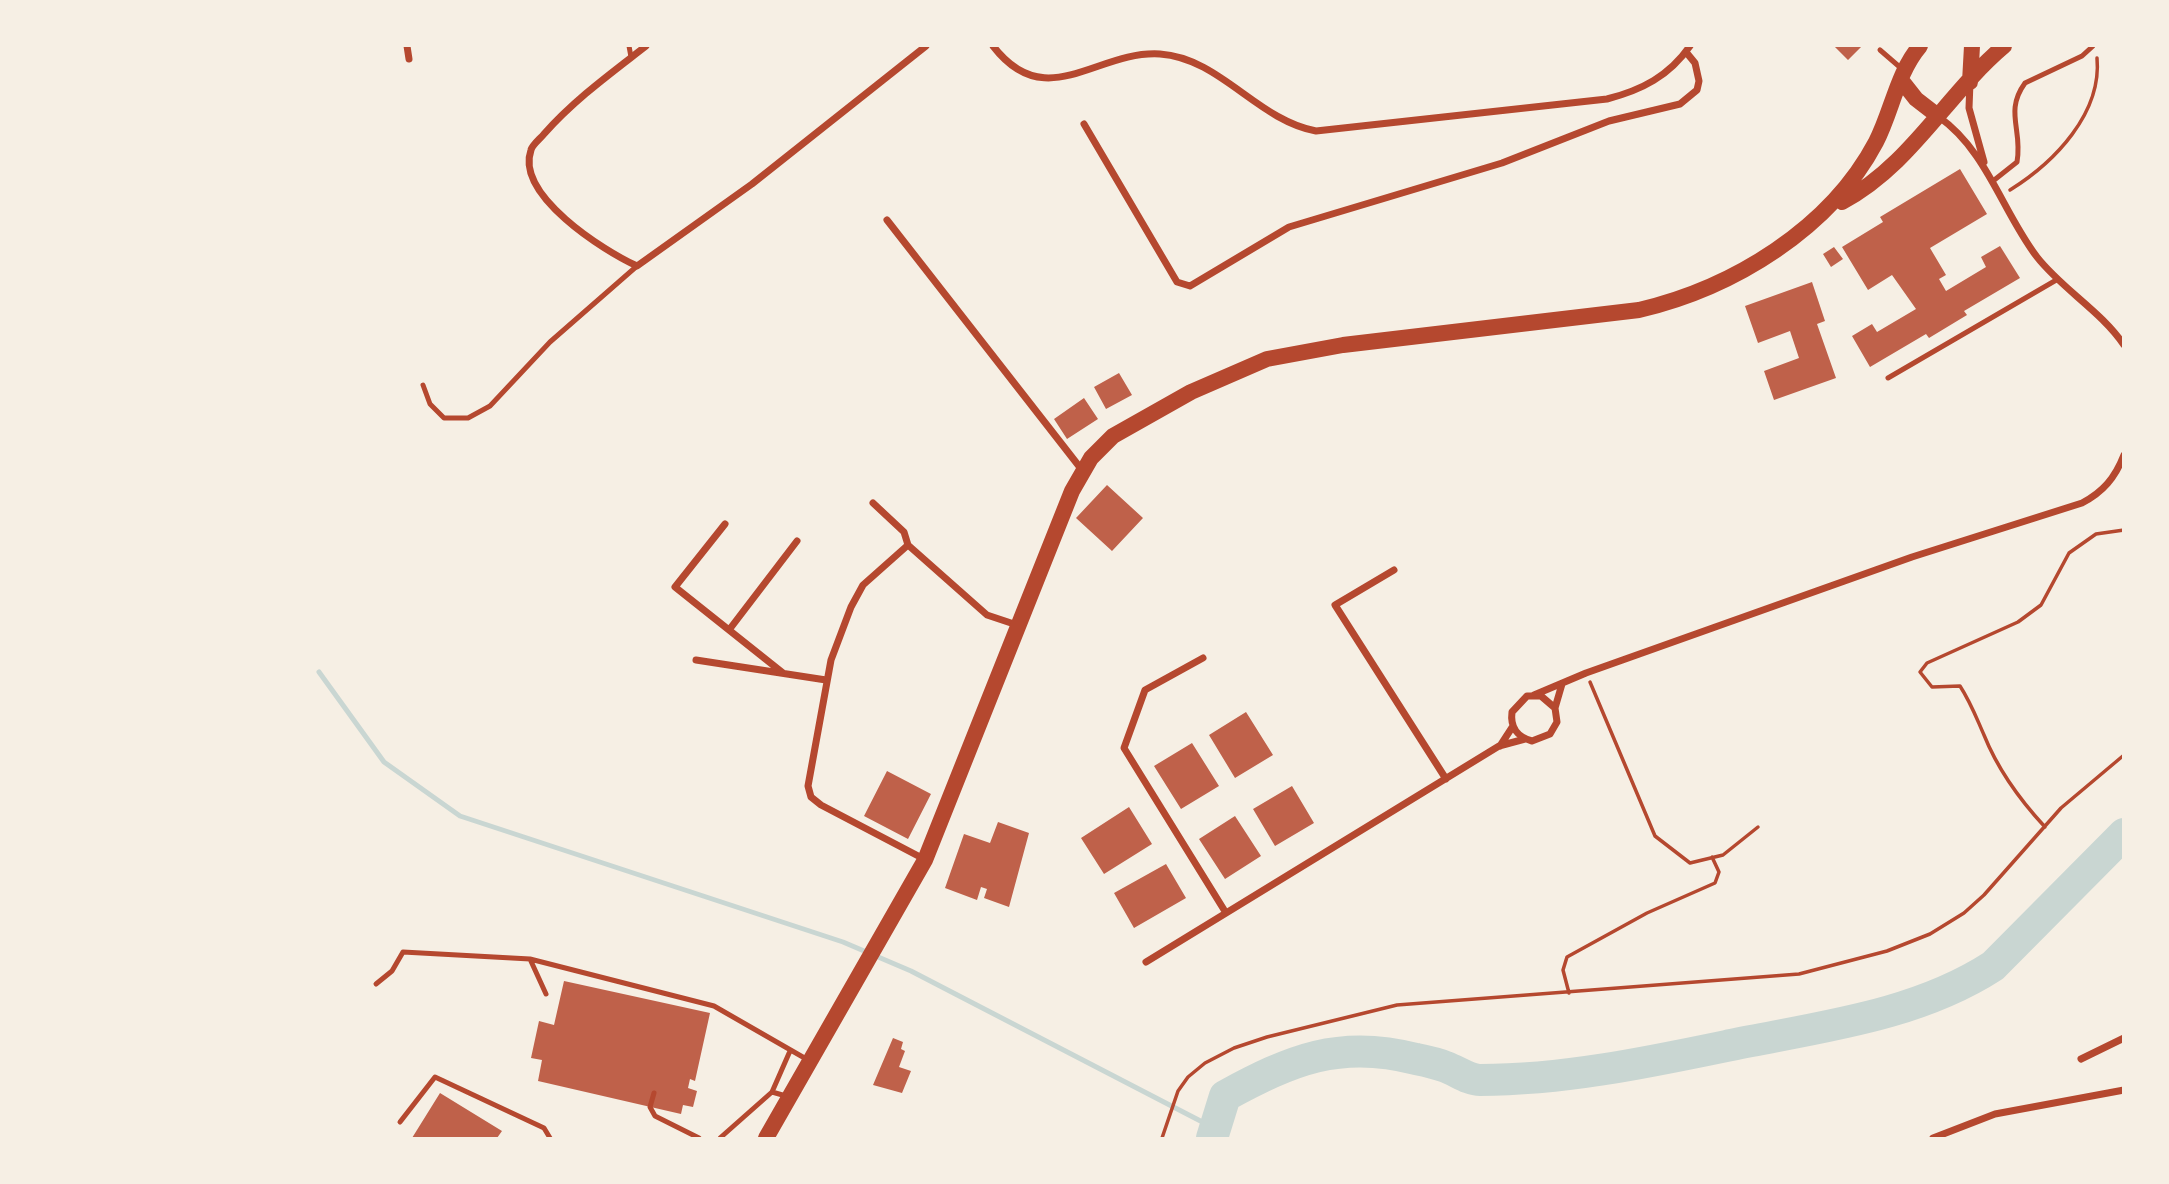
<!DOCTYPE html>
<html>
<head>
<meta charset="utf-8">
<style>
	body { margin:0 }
	#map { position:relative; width:2169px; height:1184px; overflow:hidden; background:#f6efe4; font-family:"Nunito Sans",sans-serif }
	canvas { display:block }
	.frame { position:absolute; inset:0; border:47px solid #f6efe4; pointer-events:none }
</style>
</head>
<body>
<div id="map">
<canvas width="2169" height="1184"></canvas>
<div class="frame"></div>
</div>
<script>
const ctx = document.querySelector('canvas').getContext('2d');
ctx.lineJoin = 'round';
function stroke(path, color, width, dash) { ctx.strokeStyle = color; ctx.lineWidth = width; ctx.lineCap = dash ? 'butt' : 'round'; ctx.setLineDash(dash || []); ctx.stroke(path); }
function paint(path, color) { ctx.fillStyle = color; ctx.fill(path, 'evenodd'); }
const stream = new Path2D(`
	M319,672L384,762L460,816L843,942L911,971L1214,1128`);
const river = new Path2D(`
	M1212,1138L1225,1096C1291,1060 1340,1039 1416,1059C1426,1061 1436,1063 1446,1067C1457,1071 1469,1080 1480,1080C1564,1080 1649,1062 1731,1045C1819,1027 1916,1016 1993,966L2124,834`);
const building = new Path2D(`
	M1834,46H1862L1848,60Z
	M1960,169L1987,214L1930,248L1946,275L1939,279L1946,291L1986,267L1981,257L2000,246L2020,278L1964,311L1967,315L1929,338L1926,334L1870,367L1852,336L1872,324L1877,332L1916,309L1892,275L1868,290L1842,247L1883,222L1880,217Z
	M1834,247L1843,259L1831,267L1823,254Z
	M1812,282L1825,321L1817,324L1836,378L1774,400L1764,371L1799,358L1790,331L1758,343L1745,306Z
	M1119,373L1132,395L1106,409L1094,387Z
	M1084,398L1098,419L1067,439L1054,419Z
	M1107,485L1143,518L1112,551L1076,518Z
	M1246,712L1273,755L1235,778L1209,735Z
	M1192,743L1219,786L1181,809L1154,766Z
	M887,771L931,794L908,839L864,816Z
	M1292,786L1314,823L1275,846L1253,809Z
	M1129,807L1152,844L1104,874L1081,838Z
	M1235,816L1261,856L1225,879L1199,839Z
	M998,822L1029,833L1009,907L984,898L987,889L981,887L977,900L945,888L964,834L990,843Z
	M1166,864L1186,898L1134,928L1114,893Z
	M564,981L710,1013L695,1081L690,1079L688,1088L697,1091L693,1107L683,1105L681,1114L538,1081L542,1060L531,1058L539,1021L554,1025Z
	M893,1038L903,1042L901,1049L905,1051L899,1067L911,1071L902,1093L873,1085Z
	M440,1093L502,1131L497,1138H412Z`);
const path = new Path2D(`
	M2010,190C2055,162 2102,113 2097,58
	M1590,682L1655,836L1690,863L1723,855L1758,827
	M2045,827C2020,800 1998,770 1984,735C1976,717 1971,703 1960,686L1932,687L1920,672L1927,663L2018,622L2041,605L2069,553L2096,534L2124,530
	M1569,993L1563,970L1567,957L1647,913L1715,883L1719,872L1712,857
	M1162,1138L1178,1091L1188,1077L1205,1063L1234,1048L1267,1037L1397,1005L1799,974L1887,951L1930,934L1964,913L1984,895L2061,808L2124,755`);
const service = new Path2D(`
	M629,46L631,57
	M1880,50L1902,69
	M1993,181L2017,162C2023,130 2004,112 2025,83L2082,56L2093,46
	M1888,378L2058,279
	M423,385L430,404L444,418H468L490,406L550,342L637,266
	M376,984L392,971L403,952L530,959
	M546,994L530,959L714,1006L808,1060
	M772,1092L790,1051
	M654,1093L650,1107L655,1116L699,1138
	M400,1122L435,1077L544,1128L550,1138
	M720,1138L772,1092L786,1096`);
const minor = new Path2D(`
	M407,46L409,59
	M646,46C610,74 574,100 544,134C541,138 532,145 531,150C515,195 604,251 637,266L752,184L926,46
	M993,46C1046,115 1097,50 1160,54C1220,58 1257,120 1316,131L1607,99C1642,90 1669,76 1690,46
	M1970,82L1969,108L1984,162
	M1939,117C1987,151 2002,211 2037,257C2062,289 2101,311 2124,345
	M1084,124L1177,282L1190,286L1289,227L1502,163L1609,121L1680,104L1697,90L1699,81L1695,63L1686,52
	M887,220L1082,470
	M873,503L904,532L908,545
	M725,524L675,587L783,673
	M1394,570L1335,605L1446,779
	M729,630L797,541
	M1203,658L1145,690L1124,748L1226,913
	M696,660L826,680
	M1534,695L1586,673L1912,557L2082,503C2103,492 2115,478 2124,455
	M1555,708L1541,696H1527L1512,712C1510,727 1517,737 1532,741L1550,734L1557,722L1555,708L1562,684
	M1500,746L1513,726
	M924,859L821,805L811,797L808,786L831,660L851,607L863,585L908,545L987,615L1020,626
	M1146,962L1499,746L1525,739
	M2081,1059L2124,1038
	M1933,1138L1995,1114L2124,1090`);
const primary = new Path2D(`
	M1901,80L1916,99L1938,116
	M1970,82L1972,46
	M1842,202C1911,165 1946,95 2004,46
	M766,1138L925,860L1072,491L1091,458L1113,436L1191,392L1267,359L1343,345L1639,310C1733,288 1830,229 1876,142C1892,111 1897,73 1920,46`);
stroke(stream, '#c9d6d2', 5);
stroke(river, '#c9d6d2', 32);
paint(building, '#bf614a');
stroke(path, '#b5482f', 3.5);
stroke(service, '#b5482f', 5);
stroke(minor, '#b5482f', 7);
stroke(primary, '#b5482f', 16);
</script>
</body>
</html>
